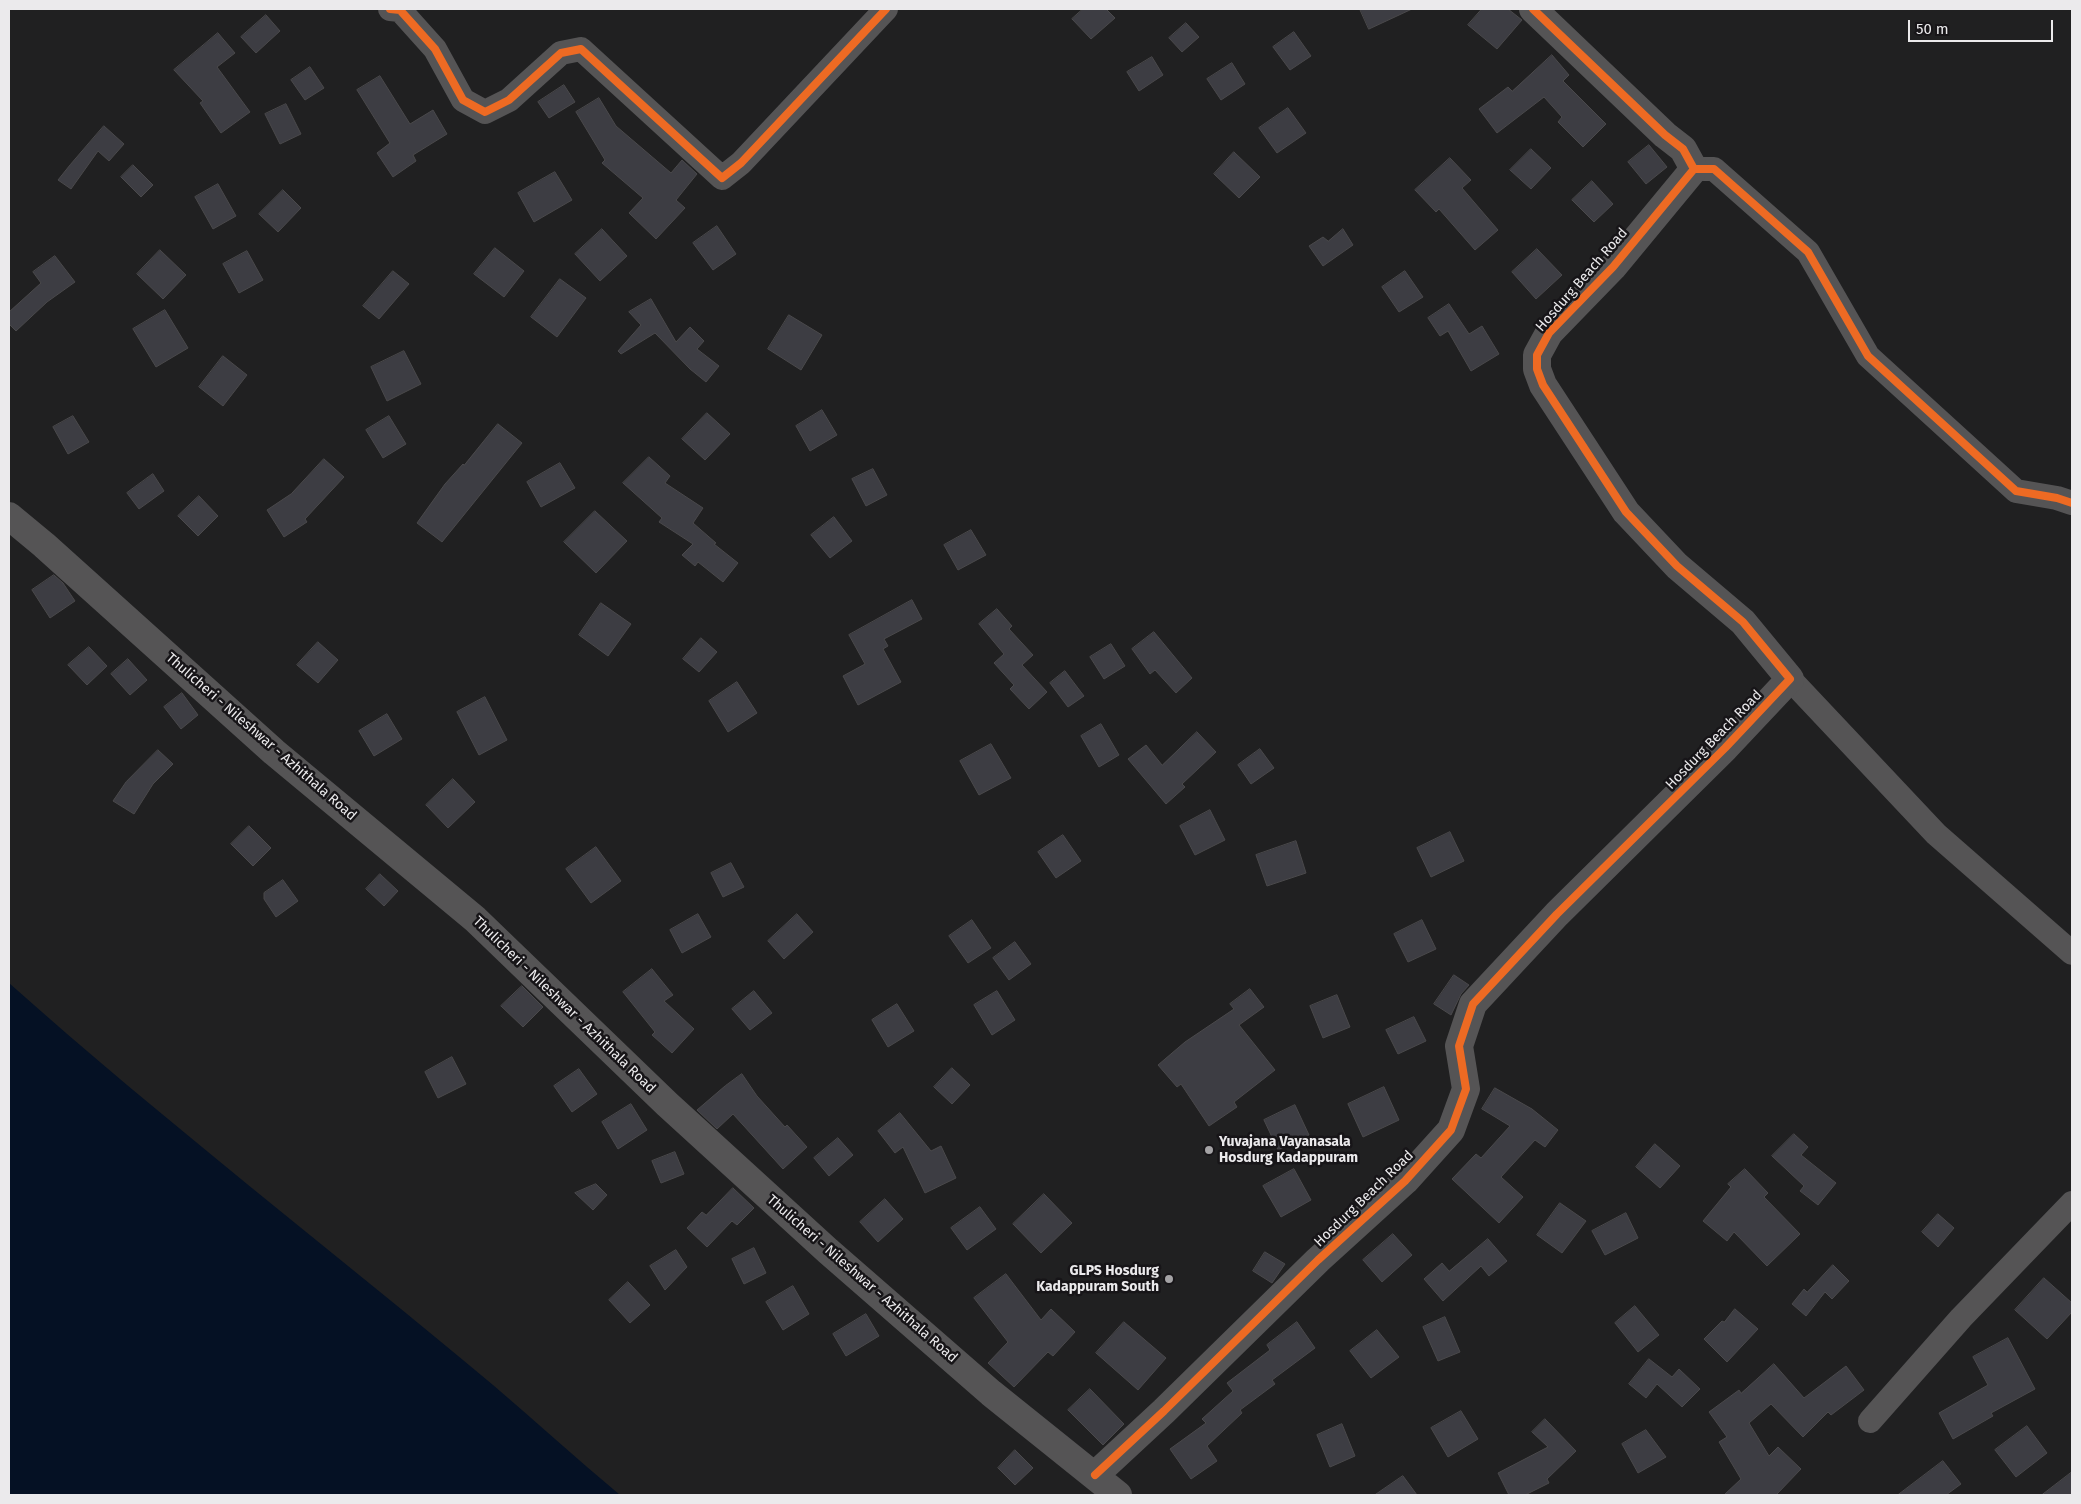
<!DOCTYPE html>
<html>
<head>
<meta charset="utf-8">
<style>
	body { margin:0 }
	#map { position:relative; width:2081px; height:1504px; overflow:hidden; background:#202021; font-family:"Fira Sans",sans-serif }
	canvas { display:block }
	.frame { position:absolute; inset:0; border:10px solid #ebeaec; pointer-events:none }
	.scale { position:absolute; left:1908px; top:20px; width:145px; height:22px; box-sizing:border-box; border:2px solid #ebeaec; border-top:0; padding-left:6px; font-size:15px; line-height:18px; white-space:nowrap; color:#ebeaec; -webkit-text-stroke:4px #171518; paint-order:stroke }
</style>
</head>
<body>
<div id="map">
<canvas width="2081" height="1504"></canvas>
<div class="frame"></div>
<div class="scale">50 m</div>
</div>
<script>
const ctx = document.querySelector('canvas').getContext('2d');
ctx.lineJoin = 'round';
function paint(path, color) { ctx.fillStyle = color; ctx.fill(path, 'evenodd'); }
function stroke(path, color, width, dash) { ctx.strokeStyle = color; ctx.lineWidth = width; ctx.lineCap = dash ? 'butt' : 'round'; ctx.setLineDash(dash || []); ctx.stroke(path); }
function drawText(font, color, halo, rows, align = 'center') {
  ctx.font = font + ' "Fira Sans",sans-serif'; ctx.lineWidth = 5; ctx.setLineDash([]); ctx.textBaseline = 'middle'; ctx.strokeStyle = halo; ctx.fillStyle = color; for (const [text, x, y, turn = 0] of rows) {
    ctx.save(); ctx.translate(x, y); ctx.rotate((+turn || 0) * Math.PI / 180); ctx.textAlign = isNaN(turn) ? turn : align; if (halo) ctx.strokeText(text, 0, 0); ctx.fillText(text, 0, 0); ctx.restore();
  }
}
const water = new Path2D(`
	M9,983C166,1123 332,1250 493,1385C535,1421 577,1459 620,1495H9Z`);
const building = new Path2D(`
	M1083,9H1106L1115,18L1091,39L1072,19Z
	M1360,9H1412L1369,29Z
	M1482,9H1508L1522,20L1497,49L1468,25Z
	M266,15L280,31L256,53L241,37Z
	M1186,23L1199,37L1182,52L1169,38Z
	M1294,32L1311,56L1290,70L1273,47Z
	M218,33L235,53L217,67L250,112L221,133L200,103L203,101L174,70Z
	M1552,55L1569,75L1563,81L1606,124L1583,147L1558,122L1562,117L1544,97L1497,133L1479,109L1508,87L1512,91Z
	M1152,57L1163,75L1139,91L1127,72Z
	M1232,63L1245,84L1221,100L1207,79Z
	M310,67L324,88L305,100L291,80Z
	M380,76L410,124L433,110L447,134L413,155L416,161L393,177L377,153L390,143L357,90Z
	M564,85L575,102L549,118L538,102Z
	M599,98L616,126L671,173L682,160L697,174L676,200L685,208L656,239L629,213L643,198L602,163L605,160L576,112Z
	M286,104L301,134L280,144L265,114Z
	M1288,108L1306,133L1277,153L1259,128Z
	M104,126L124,144L109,161L98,151L71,189L58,180L70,165Z
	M1649,145L1667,167L1646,184L1628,162Z
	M1531,149L1551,168L1531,189L1510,170Z
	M1234,152L1260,177L1239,198L1214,174Z
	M1450,158L1471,180L1462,188L1498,230L1475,250L1439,209L1436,212L1415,190Z
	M133,165L153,185L141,197L121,177Z
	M555,172L572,200L534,222L518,193Z
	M1592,181L1613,204L1594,222L1572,200Z
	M218,184L236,216L213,229L195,197Z
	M283,190L301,208L278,232L259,214Z
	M717,226L736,254L713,270L693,243Z
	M602,229L627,256L600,281L575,254Z
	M1343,229L1353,245L1323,266L1309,246L1323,237L1328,241Z
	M495,248L524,271L504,297L474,274Z
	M1537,249L1562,275L1536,299L1512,272Z
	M160,250L186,275L163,299L137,274Z
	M247,251L263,280L239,293L223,264Z
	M55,256L75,282L47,302L16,331L9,324V312L41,283L33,272Z
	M393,271L409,284L379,319L363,306Z
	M1405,271L1423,297L1399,312L1382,287Z
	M560,279L586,298L557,337L531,317Z
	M651,299L676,342L690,327L704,341L697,349L719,366L706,382L690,369L655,333L621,354L618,351L641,325L629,312Z
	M1449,304L1469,334L1482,326L1499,354L1471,371L1448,331L1440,336L1428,318Z
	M165,310L188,348L156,367L133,329Z
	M789,315L822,335L801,370L768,349Z
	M404,351L421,384L387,401L371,367Z
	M223,356L247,375L223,406L199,387Z
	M822,410L837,435L810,451L796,426Z
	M707,413L730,434L705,460L682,439Z
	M73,416L89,442L68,454L53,427Z
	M389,416L406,444L383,458L366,430Z
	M498,424L522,443L442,542L417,523L445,484L463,464L464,465Z
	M649,457L670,476L665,483L703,508L693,523L716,543L714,544L738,563L723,582L698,562L695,566L682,555L693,544L659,522L662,518L623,483Z
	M324,459L344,477L305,519L307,522L284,537L267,510L291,494Z
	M560,463L575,488L541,507L527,482Z
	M873,469L887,495L866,506L852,479Z
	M153,474L164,491L139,509L127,493Z
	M199,496L218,516L198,536L178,516Z
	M595,511L627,541L596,573L564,542Z
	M834,517L852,541L830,558L811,535Z
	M971,530L986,555L958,570L944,545Z
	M54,575L63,583L75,601L50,618L32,590Z
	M912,600L922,619L884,639L888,646L883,649L901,682L858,705L843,676L865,664L849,635Z
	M601,603L631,624L608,656L579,635Z
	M997,609L1012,626L1009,629L1033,655L1022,665L1047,692L1029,709L1010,689L1014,685L994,663L1004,654L979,624Z
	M1154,632L1192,678L1176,693L1155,670L1150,674L1132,649Z
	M701,638L717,652L699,672L683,659Z
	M318,642L338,660L318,683L297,665Z
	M1111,644L1125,666L1104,679L1090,657Z
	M89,647L107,666L87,685L68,665Z
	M128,659L147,680L130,695L111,674Z
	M1065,671L1084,696L1068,707L1050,683Z
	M737,682L757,713L728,732L709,701Z
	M182,693L198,715L181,729L164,707Z
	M485,697L507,740L479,755L457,712Z
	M387,714L402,739L374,756L359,731Z
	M1101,724L1119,755L1099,767L1081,736Z
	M1197,732L1216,752L1182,784L1185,787L1166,804L1128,759L1146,745L1162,765Z
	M991,744L1011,778L979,795L960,761Z
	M1260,749L1274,768L1251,784L1238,765Z
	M158,750L173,764L153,784L134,814L113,801L126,782Z
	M453,779L475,802L448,828L426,805Z
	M1210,810L1225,840L1195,855L1180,826Z
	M249,826L271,848L253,866L231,844Z
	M1450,832L1464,861L1431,877L1417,848Z
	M1063,835L1081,861L1056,878L1038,852Z
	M1296,841L1306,873L1267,886L1256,855Z
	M596,847L621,881L591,903L566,869Z
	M731,863L744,887L723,897L711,873Z
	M380,874L398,891L384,906L366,889Z
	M283,880L298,901L276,917L264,899V893Z
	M698,914L711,937L682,953L670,930Z
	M797,914L813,932L784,959L768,941Z
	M972,920L991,948L968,963L949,936Z
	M1422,920L1436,949L1408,962L1394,934Z
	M1015,942L1031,964L1009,980L993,958Z
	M652,969L673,995L664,1001L694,1029L672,1053L652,1035L655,1032L623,992Z
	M1454,975L1469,985L1461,994L1451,1015L1434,1004Z
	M522,986L543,1007L523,1027L501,1006Z
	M1250,989L1264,1007L1239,1025L1275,1070L1234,1102L1237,1107L1209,1126L1181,1084L1177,1087L1158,1065L1185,1042L1234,1009L1230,1004Z
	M754,991L772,1013L750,1030L732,1009Z
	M997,991L1015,1020L992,1035L974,1005Z
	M1337,995L1350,1027L1323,1038L1310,1006Z
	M897,1004L914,1031L888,1047L872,1020Z
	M1414,1017L1426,1041L1398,1054L1386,1030Z
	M452,1057L466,1084L438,1098L425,1072Z
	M952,1068L970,1085L952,1104L934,1087Z
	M579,1069L597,1094L572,1112L554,1086Z
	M742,1074L757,1096L785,1127L787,1125L807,1147L783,1169L733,1114L717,1129L697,1110L725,1086Z
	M1384,1087L1399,1120L1363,1137L1348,1104Z
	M1495,1088L1532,1109L1558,1130L1545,1147L1535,1140L1501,1177L1523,1197L1499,1223L1452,1179L1476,1154L1481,1158L1510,1126L1482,1109Z
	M631,1104L647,1130L618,1149L602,1122Z
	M1295,1105L1309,1135L1278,1150L1264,1120Z
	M900,1113L931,1151L941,1146L956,1178L925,1193L903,1147L895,1153L878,1131Z
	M1794,1134L1808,1147L1801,1155L1836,1183L1818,1205L1800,1191L1804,1186L1772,1156Z
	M838,1138L853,1155L829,1176L814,1158Z
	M1655,1144L1680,1166L1660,1188L1636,1167Z
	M675,1152L684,1174L661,1183L652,1161Z
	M1294,1169L1311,1200L1281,1217L1263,1186Z
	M1745,1169L1768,1193L1764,1197L1800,1234L1767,1266L1734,1232L1727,1241L1703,1221L1731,1187L1728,1184Z
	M596,1184L607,1195L593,1210L575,1193Z
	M733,1188L754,1208L737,1225L732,1221L707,1247L687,1228L702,1212L706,1215Z
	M1044,1194L1072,1223L1041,1253L1013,1224Z
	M885,1199L903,1219L878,1242L860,1222Z
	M1560,1203L1586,1221L1562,1253L1537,1235Z
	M980,1207L996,1229L967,1250L951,1228Z
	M1626,1213L1638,1238L1605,1255L1592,1231Z
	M1938,1214L1954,1228L1938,1247L1922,1232Z
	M1393,1234L1412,1255L1382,1282L1363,1260Z
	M1488,1239L1507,1261L1489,1276L1481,1266L1443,1301L1424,1279L1442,1263L1449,1271Z
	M754,1248L766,1273L744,1284L732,1259Z
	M676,1250L687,1267L665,1290L650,1266Z
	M1265,1252L1285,1264L1272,1283L1253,1271Z
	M1833,1265L1849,1281L1832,1299L1825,1292L1806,1316L1792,1304L1804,1289L1807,1292Z
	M1006,1274L1041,1320L1051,1309L1075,1332L1053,1356L1048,1352L1014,1387L988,1363L1008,1342L974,1298Z
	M2044,1278L2072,1303V1312L2047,1339L2015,1310Z
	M628,1282L650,1305L630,1323L609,1300Z
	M793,1286L809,1314L783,1330L766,1302Z
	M1635,1306L1659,1335L1638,1352L1615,1323Z
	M1735,1309L1758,1329L1727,1362L1704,1339L1722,1321L1724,1322Z
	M866,1314L879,1336L846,1356L833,1334Z
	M1445,1317L1460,1352L1438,1361L1423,1327Z
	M1124,1322L1166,1358L1138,1390L1096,1353Z
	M1297,1322L1315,1348L1272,1380L1275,1384L1240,1410L1242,1413L1207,1446L1217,1461L1191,1479L1170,1449L1206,1423L1202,1419L1233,1391L1227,1383L1270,1350L1267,1345Z
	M1377,1330L1399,1357L1371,1378L1350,1351Z
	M2008,1338L2035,1389L1991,1413L1993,1416L1953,1439L1939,1413L1988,1385L1973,1357Z
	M1649,1359L1672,1377L1679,1369L1700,1389L1682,1407L1657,1384L1646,1398L1629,1384Z
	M1774,1364L1804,1398L1846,1366L1864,1390L1831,1415L1828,1412L1803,1437L1771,1404L1749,1423L1769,1456L1778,1447L1801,1469L1776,1495H1724L1741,1479L1719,1442L1727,1437L1709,1412L1739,1390L1741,1393Z
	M1090,1389L1124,1424L1103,1445L1068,1410Z
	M1461,1411L1478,1439L1448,1457L1431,1428Z
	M1545,1419L1576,1451L1547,1479L1549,1483L1525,1495H1509L1498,1473L1548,1447L1532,1432Z
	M1342,1424L1355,1456L1330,1467L1317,1435Z
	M2027,1426L2047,1453L2016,1477L1995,1450Z
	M1646,1430L1666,1457L1638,1473L1622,1444Z
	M1015,1450L1033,1468L1015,1485L998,1468Z
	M1943,1461L1961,1484L1946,1495H1898Z
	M2072,1472V1495H2042Z
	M1403,1476L1417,1495H1375Z`);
const street = new Path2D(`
	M390,9L400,10L435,49L463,100L485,112L509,100L561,53L581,49L722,178L741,163L886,9
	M1694,169H1714L1808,252L1868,356L2016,491L2057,498L2072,503
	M1790,679L1936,834L2072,953
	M1870,1421L1961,1318L2072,1203`);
const secondary = new Path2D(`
	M9,516L44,545L274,752L475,919L667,1104L828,1251L991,1393L1118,1495
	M1095,1475L1164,1411L1318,1260L1405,1181L1451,1130L1466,1089L1459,1046L1473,1004L1557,914L1725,748L1790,679L1743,622L1677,566L1626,512L1543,385L1537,369V355L1549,333L1613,267L1694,169L1683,149L1665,135L1533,9`);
const cycleway = new Path2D(`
	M390,9L400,10L435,49L463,100L485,112L509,100L561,53L581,49L722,178L741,163L886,9
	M1694,169H1714L1808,252L1868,356L2016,491L2057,498L2072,503
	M1095,1475L1164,1411L1318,1260L1405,1181L1451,1130L1466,1089L1459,1046L1473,1004L1557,914L1725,748L1790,679L1743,622L1677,566L1626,512L1543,385L1537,369V355L1549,333L1613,267L1694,169L1683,149L1665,135L1533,9`);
const markers = [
	[1209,1150,5,"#a4a3a5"],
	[1169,1279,5,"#a4a3a5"]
];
const streetNames = [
	["Hosdurg Beach Road",1582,280,-49],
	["Thulicheri - Nileshwar - Azhithala Road",261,737,41],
	["Hosdurg Beach Road",1714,740,-46],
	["Thulicheri - Nileshwar - Azhithala Road",564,1005,44],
	["Hosdurg Beach Road",1364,1199,-44],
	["Thulicheri - Nileshwar - Azhithala Road",862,1279,41]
];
const poiNames = [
	["Yuvajana Vayanasala",1219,1142],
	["Hosdurg Kadappuram",1219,1158],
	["GLPS Hosdurg",1159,1271,"right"],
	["Kadappuram South",1159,1287,"right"]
];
paint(water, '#051124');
paint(building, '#3d3d43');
stroke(building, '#4a494b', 1);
stroke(street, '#555455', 24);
stroke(secondary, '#555455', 28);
stroke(cycleway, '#ed6a23', 8);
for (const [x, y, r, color] of markers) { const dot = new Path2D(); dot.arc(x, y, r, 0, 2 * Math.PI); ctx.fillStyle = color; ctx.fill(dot); stroke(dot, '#171518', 2); }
drawText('14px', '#ebeaec', '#171518', streetNames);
drawText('bold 14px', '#ebeaec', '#171518', poiNames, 'left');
</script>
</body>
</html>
